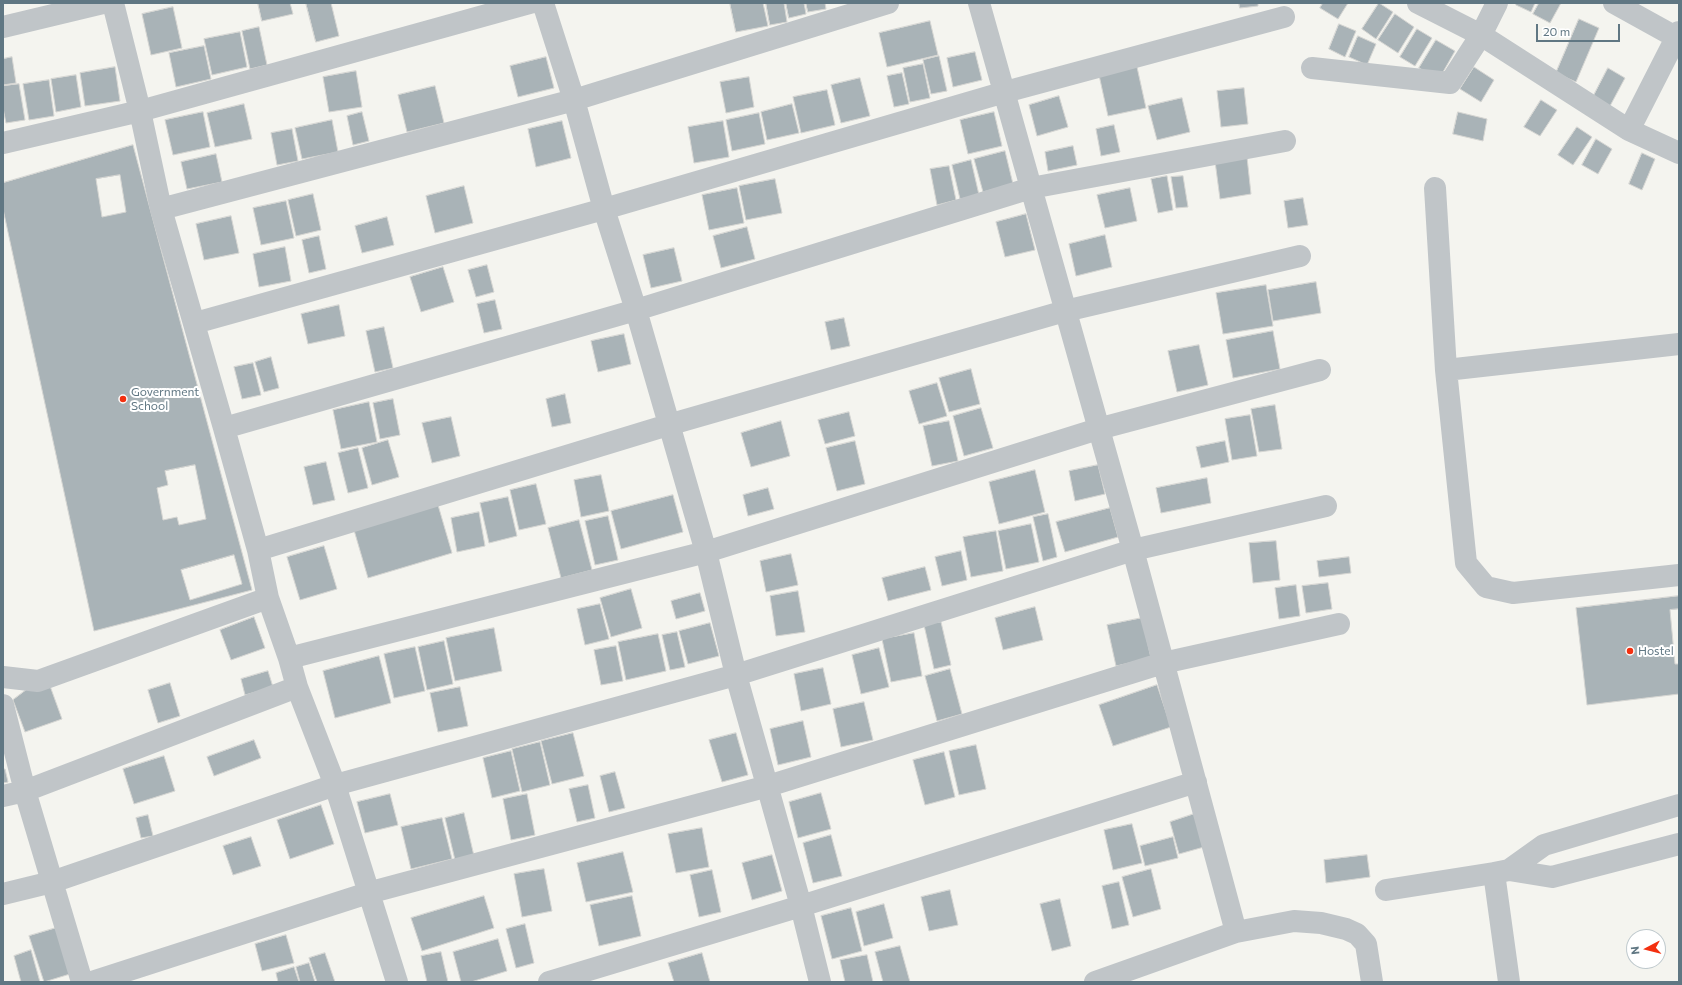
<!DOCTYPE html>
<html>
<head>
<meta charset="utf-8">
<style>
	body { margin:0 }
	#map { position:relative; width:1682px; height:985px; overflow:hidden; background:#f4f4ef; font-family:Commissioner,sans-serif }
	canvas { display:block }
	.frame { position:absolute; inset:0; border:4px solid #607783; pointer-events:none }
	.north { position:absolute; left:1626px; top:929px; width:40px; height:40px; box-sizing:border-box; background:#fff; border:1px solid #bfc9cd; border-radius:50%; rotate:263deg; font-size:11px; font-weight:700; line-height:16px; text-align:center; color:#607783 }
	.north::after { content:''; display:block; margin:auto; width:14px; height:18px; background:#f33010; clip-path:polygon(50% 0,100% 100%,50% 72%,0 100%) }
	.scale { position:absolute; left:1536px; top:24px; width:84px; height:18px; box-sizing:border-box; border:2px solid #607783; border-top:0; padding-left:5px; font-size:12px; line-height:14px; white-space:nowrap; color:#607783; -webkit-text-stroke:3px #fff; paint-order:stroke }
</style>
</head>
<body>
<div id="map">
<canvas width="1682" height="985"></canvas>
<div class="frame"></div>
<div class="north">N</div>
<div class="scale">20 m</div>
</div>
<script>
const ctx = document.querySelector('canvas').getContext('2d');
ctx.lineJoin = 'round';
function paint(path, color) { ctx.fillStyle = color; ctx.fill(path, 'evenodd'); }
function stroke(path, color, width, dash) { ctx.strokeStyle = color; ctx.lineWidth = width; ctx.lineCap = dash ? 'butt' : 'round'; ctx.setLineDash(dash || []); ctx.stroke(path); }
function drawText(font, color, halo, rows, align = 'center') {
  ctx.font = font + ' Commissioner,sans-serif'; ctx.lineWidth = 4; ctx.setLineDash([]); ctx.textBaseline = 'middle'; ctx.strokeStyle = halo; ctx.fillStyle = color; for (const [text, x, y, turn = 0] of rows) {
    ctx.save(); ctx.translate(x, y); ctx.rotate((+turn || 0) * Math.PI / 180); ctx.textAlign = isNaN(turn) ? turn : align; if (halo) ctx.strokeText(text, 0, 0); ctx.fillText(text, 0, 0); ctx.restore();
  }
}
const building = new Path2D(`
	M258,3H290L293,14L262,21Z
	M306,3H331L339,36L316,42Z
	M730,3H763L768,26L736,32Z
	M766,3H784L787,22L770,25Z
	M786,3H804L806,14L789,18Z
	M806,3H825L826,9L808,12Z
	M1239,3H1258V6L1240,8Z
	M1323,3H1348L1338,19L1320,8Z
	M1379,3L1393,12L1376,39L1362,29Z
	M1516,3H1535L1531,12L1516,5Z
	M1539,3H1561L1550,23L1533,14Z
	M173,7L182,48L151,55L142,14Z
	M1395,14L1414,27L1398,53L1378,40Z
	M1579,19L1599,28L1576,82L1556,73Z
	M930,21L938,55L887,67L879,33Z
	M1339,24L1356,31L1345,57L1329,49Z
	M259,27L267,65L250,69L242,31Z
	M1417,29L1432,38L1415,66L1400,57Z
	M240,32L247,67L212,75L204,39Z
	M1358,36L1376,44L1367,65L1349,57Z
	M1436,40L1455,51L1439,79L1419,68Z
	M204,46L211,79L176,87L169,53Z
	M975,52L982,80L953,87L947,58Z
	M939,56L947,91L931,94L923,60Z
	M12,57L16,83L3,85V59Z
	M546,57L554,88L518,97L510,66Z
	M923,64L930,98L910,102L903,68Z
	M115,67L120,101L85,106L80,73Z
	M1137,67L1146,108L1108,116L1099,75Z
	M1474,67L1494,80L1481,102L1460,89Z
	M1608,68L1625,78L1610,106L1593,97Z
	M356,71L362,107L329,112L323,77Z
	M902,73L909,104L894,107L887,76Z
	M76,75L81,107L56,112L51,79Z
	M749,77L754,107L726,113L720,82Z
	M860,78L870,116L841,123L831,85Z
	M49,80L54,116L29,120L23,84Z
	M19,84L25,120L6,123L3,108V86Z
	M435,86L444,123L407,132L398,95Z
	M1244,88L1248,124L1221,127L1217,91Z
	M827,90L835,125L801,133L793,97Z
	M1059,96L1068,127L1037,136L1029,105Z
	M1182,98L1190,132L1157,140L1148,106Z
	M1541,100L1557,110L1540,136L1524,127Z
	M244,104L252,139L215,147L207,113Z
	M792,104L799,133L767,140L761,112Z
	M203,112L210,147L173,155L165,120Z
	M362,112L369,141L353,145L347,116Z
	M994,112L1002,146L968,154L960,120Z
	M1458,112L1487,119L1483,141L1453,134Z
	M759,113L765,144L732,151L726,120Z
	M332,120L338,152L302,159L295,128Z
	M562,121L571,158L536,167L528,129Z
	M723,121L729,157L694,163L688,127Z
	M1114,125L1120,152L1101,156L1096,129Z
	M1577,127L1592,137L1573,165L1558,155Z
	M292,129L298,161L277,165L271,133Z
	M1596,139L1612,149L1598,174L1582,165Z
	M133,145L252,590L94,631L3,209V183Z
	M1073,146L1077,165L1048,171L1045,152Z
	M1005,151L1013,184L983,192L974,159Z
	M1642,153L1655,159L1642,190L1629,184Z
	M216,154L222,182L187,189L181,162Z
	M1247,157L1251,194L1220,199L1215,161Z
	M971,160L979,195L960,199L952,165Z
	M949,166L956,200L937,205L930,169Z
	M120,175L126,212L102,217L96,179Z
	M1167,176L1173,210L1158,213L1151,179Z
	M1183,176L1188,207L1176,208L1171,177Z
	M775,179L782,213L746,220L739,186Z
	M464,186L473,223L435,233L426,196Z
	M737,188L744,223L709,230L702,195Z
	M1130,188L1137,221L1105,228L1097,195Z
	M313,194L321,230L296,236L288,200Z
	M1303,198L1308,225L1288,228L1284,201Z
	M286,201L294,238L261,245L253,208Z
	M1026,214L1035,250L1005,257L996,222Z
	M231,216L239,253L204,260L196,224Z
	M387,217L394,245L362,253L355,226Z
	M747,227L755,259L721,268L713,236Z
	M1105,235L1112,267L1076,276L1069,244Z
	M319,236L326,269L309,273L302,240Z
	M285,247L291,281L259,287L253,254Z
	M674,248L682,281L651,288L643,255Z
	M487,265L494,292L476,297L468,270Z
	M443,267L454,302L421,312L410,277Z
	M1316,282L1321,313L1273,321L1268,290Z
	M1266,285L1273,326L1223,334L1216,293Z
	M495,300L502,329L484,333L477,304Z
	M339,305L345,336L308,344L301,314Z
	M844,318L850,346L831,350L825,322Z
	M384,327L393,368L375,372L366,331Z
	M1273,331L1280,369L1233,378L1226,340Z
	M624,334L631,364L598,372L591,341Z
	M1199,345L1208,385L1177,392L1168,351Z
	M271,357L279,388L264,392L255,362Z
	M253,363L261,395L242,399L234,367Z
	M971,369L980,404L949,412L939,378Z
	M937,383L947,416L919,424L909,391Z
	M565,394L571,423L552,427L546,399Z
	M393,399L400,435L380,439L373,403Z
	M369,402L377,442L341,449L333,410Z
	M1275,405L1282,449L1259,452L1251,409Z
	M981,408L993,448L964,456L953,416Z
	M849,412L855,436L825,444L818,420Z
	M1250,415L1257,456L1232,460L1225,419Z
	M451,417L460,456L432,463L422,423Z
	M781,421L790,456L751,467L741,433Z
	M949,421L958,461L932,466L923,426Z
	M388,440L399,477L372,485L362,448Z
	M855,441L865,484L837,491L826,448Z
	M1225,441L1229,462L1201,468L1196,447Z
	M358,448L368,488L348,493L338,453Z
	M326,462L335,500L313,505L304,467Z
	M195,465L206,519L179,525L177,517L163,520L157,488L168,485L165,471Z
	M1098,465L1105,494L1075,501L1069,471Z
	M1035,470L1045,512L999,524L989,482Z
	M601,475L609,511L581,517L574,480Z
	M1207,478L1211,503L1161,513L1156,488Z
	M536,484L546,524L519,530L510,490Z
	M768,488L774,509L748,516L743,495Z
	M673,495L683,532L621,549L611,511Z
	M508,497L517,536L489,543L480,503Z
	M438,505L452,553L368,578L354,530Z
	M1110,508L1118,537L1065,552L1056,522Z
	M479,512L485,546L457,552L451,518Z
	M1048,514L1057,557L1043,561L1033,517Z
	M608,516L618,560L595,565L585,521Z
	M579,520L592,570L561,578L548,528Z
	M1031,524L1039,562L1006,569L998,531Z
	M996,531L1003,571L971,577L963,537Z
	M1276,541L1280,580L1253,583L1249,543Z
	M324,546L337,589L300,600L287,557Z
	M961,551L967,580L942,586L935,557Z
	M791,554L798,585L766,592L760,561Z
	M234,555L242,584L190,600L181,570Z
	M1349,557L1351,573L1319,577L1317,561Z
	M925,567L931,590L888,601L882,578Z
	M1328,583L1332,609L1306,613L1302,586Z
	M1296,585L1300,616L1279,619L1275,588Z
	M631,589L642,628L611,637L600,598Z
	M798,591L805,632L776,636L770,596Z
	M700,593L705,611L676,619L671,601Z
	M1679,596V694L1587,705L1576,608Z
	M600,604L609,639L585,645L577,609Z
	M1035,607L1043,640L1003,650L995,618Z
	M1679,609V664H1675L1670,610Z
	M254,617L265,648L231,660L220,630Z
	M1142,618L1151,658L1116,666L1107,625Z
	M941,622L951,665L934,669L924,625Z
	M710,623L719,656L688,664L679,631Z
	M494,628L502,671L455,681L446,638Z
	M677,632L685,667L670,670L662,635Z
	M914,633L922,676L891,682L882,639Z
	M658,634L666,671L626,680L618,642Z
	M444,641L453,684L427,690L418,647Z
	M616,646L623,681L601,685L594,650Z
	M415,647L425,691L394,698L384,654Z
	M879,648L889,687L861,694L852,655Z
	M379,656L391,703L335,718L323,671Z
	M823,668L831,704L801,711L794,674Z
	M950,669L962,714L937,721L925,676Z
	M268,671L273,687L245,695L241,679Z
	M38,681L50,686L62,719L25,732L13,700Z
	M170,683L180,716L158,723L148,690Z
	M1157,685L1171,727L1113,746L1099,705Z
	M460,687L468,726L438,732L430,693Z
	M864,702L873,740L841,747L833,709Z
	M803,721L811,757L778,765L770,729Z
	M573,733L584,776L552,784L541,741Z
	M736,733L748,775L722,782L709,740Z
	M254,740L261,758L214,776L207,757Z
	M540,742L550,785L522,792L512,749Z
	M976,745L986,789L959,795L949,751Z
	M511,751L520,791L492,798L483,758Z
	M944,752L955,797L925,805L913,760Z
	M164,756L175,791L134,804L123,769Z
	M3,769H5L8,782L3,783Z
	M615,772L625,808L609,812L600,776Z
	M588,785L595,818L577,822L569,789Z
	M821,793L831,829L798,838L789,802Z
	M390,794L398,825L365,833L357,802Z
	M527,794L535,835L511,840L503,799Z
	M321,805L334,844L290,859L277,820Z
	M464,813L474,856L455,860L445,818Z
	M1194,814L1204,847L1179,854L1170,822Z
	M148,815L153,836L141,838L136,818Z
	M442,818L452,859L411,869L401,827Z
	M1132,824L1142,863L1113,870L1104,830Z
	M702,828L709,867L676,873L668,834Z
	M831,835L842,876L813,883L803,843Z
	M251,837L261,866L233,875L223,846Z
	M1173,837L1178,858L1145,866L1140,846Z
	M623,852L633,892L586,902L577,863Z
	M772,855L782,891L752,900L742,863Z
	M1367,855L1370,877L1326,883L1324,860Z
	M544,869L552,911L522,917L514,874Z
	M1151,869L1161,909L1133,917L1122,877Z
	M712,870L721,912L699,917L690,875Z
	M1119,882L1129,925L1112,929L1102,886Z
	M950,890L958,925L929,931L921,897Z
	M484,896L494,928L422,951L411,918Z
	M632,896L641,936L599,946L590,905Z
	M1060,899L1071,946L1052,951L1040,904Z
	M884,904L893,938L864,946L856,912Z
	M851,908L862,951L832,959L821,916Z
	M525,924L534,963L516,968L506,929Z
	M56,928L70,974L44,982L29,936Z
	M286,935L294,963L262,971L255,944Z
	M498,939L507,971L471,982H461L453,952Z
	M900,946L910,982H883L875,952Z
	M31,950L40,982H21L14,956Z
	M441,952L448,982H427L421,956Z
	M325,953L335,982H317L309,958Z
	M702,953L710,982H674L668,963Z
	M867,955L873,982H845L840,960Z
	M309,963L315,982H300L296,967Z
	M294,967L299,982H278L276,973Z`);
const minor = new Path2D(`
	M113,3L140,111L161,209L224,428L258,550L268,598L289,658L297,687L335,785L397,982
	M543,3L574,100L604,209L636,310L706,552L736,675L801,906L820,982
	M979,3L1133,550L1236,932
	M1418,3L1481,35L1629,130
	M1614,3L1679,39
	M3,27L103,3
	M1679,32L1629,130L1679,153
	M1312,68L1450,83L1481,35L1497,3
	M3,143L140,111L530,3
	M1435,188L1446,370L1466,563L1486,587L1513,593L1679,575
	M161,209L574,100L888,3
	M195,323L604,209L1005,92L1284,17
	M1446,370L1679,344
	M224,428L636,310L1031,188L1285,141
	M258,550L668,425L1065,311L1300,256
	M289,658L706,552L1098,429L1320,370
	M3,677L38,681L268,598
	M3,705L25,791L82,982
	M3,796L25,791L297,687
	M1509,870L1544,845L1679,805
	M1386,890L1494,873
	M3,894L52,882L335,785L736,675L1133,550L1326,506
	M92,982L368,893L768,786L1163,663L1339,624
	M549,982L801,906L1196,782
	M1095,982L1236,932L1294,921L1321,923L1346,929L1357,934L1366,944L1372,982
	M1509,982L1494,873L1509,870L1552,877L1679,844`);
const markers = [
	[123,399,4,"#f33010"],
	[1630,651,4,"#f33010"]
];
const poiNames = [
	["Government",131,392],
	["School",131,406],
	["Hostel",1638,651]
];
paint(building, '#a9b3b7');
stroke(building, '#d5d5d2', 1);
stroke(minor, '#c0c5c8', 22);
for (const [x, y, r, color] of markers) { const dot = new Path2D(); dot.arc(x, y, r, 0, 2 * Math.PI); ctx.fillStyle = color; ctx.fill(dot); stroke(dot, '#fff', 1.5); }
drawText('12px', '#607783', '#fff', poiNames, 'left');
</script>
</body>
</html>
